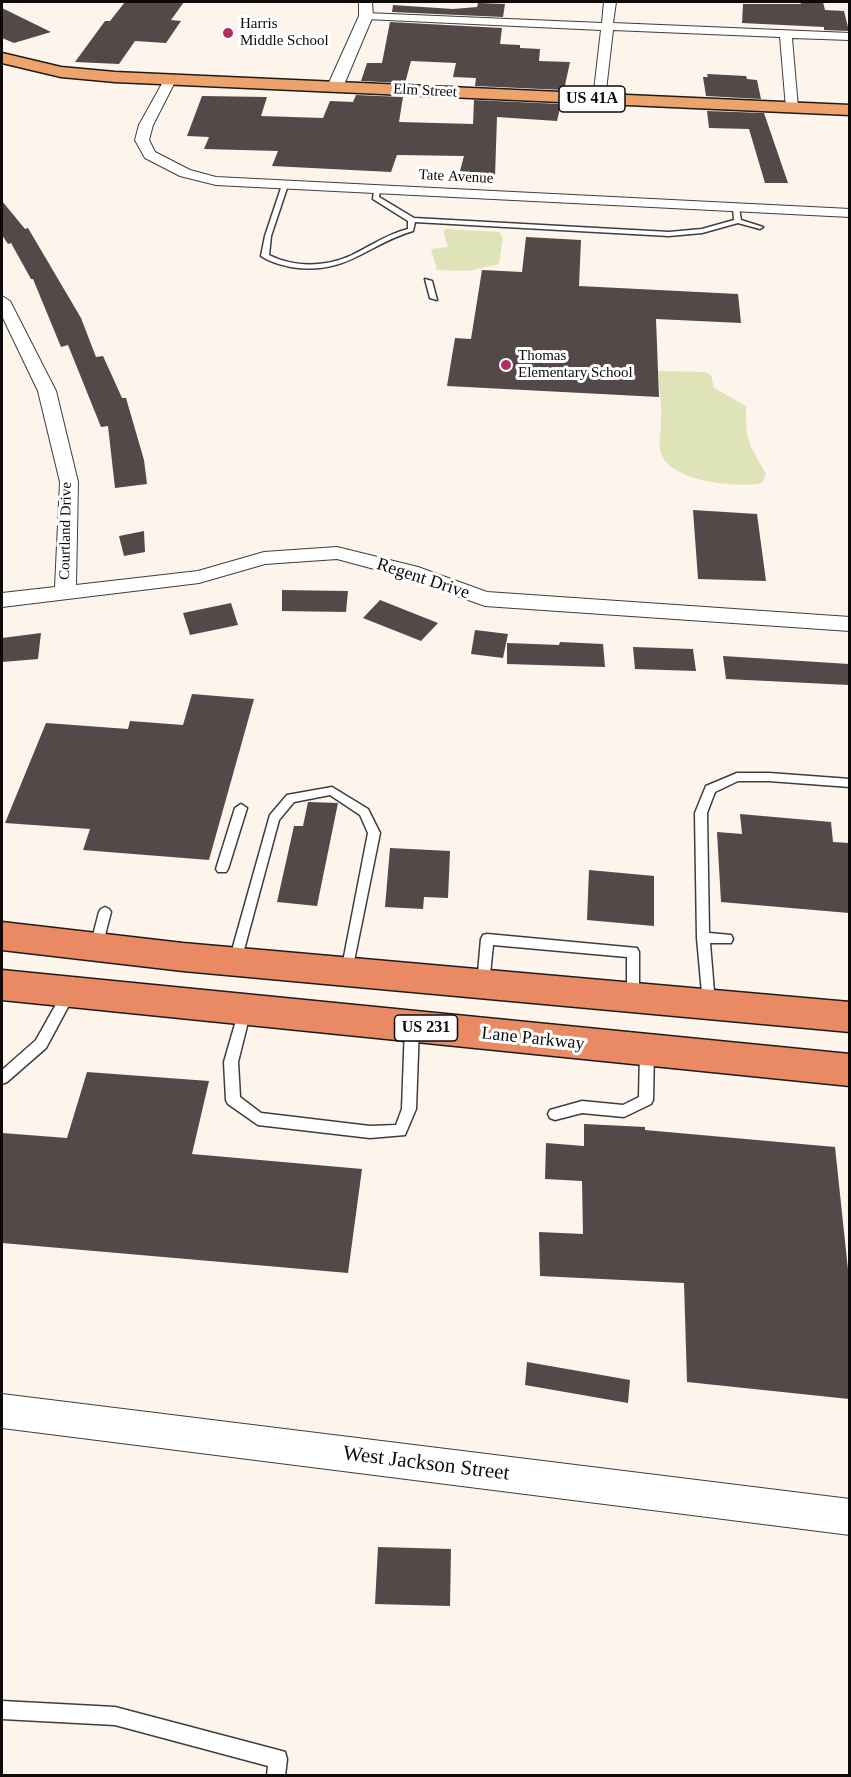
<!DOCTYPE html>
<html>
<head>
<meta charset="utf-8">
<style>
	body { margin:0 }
	#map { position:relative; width:851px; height:1777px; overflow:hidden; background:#fdf4eb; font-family:"Times New Roman",serif }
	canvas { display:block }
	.frame { position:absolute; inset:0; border:3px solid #0b0b0b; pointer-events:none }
</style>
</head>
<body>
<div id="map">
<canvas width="851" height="1777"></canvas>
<div class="frame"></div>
</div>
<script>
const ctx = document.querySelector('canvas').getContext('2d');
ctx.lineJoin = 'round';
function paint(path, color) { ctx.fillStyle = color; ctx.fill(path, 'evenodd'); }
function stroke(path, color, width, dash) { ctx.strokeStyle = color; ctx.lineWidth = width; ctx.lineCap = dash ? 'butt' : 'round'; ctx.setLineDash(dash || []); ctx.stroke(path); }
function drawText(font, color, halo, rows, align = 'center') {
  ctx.font = font + ' "Times New Roman",serif'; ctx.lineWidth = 6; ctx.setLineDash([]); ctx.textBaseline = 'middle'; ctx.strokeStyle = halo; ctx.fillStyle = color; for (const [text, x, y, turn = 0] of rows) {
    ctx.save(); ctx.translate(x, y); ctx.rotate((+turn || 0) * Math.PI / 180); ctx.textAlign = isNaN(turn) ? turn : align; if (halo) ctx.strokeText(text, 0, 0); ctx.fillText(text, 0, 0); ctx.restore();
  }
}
const green = new Path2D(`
	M445,229L500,232L501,236L503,237L499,264L469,271L437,270L431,249L448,247L444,233Z
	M658,371L705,372L711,375L714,388L746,406C746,444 748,441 766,474L762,483C737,488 670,482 661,453C658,443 661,431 661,421C662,405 659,387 658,371Z`);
const building = new Path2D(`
	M125,2H184L171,20L181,21L166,43L135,41L119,64L75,62L105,21H110Z
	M800,2H823L825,10L844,11L849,31L824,30V27L742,23L743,4H801Z
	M478,3L505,4L503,17L392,12L393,5L453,9L477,7Z
	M2,8L51,32L14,43L2,38Z
	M390,22L502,28L500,44L520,45V48L540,49L539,61L570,62L564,90L475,86L476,78L453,77L456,63L411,61L405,83L361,81L367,63H382Z
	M707,74L746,76L747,79L757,80L761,99L706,96L703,77H708Z
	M356,95L403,97L399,122L473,124L474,100L561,104L557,121L497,117L495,177L459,175L464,156L397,155L391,172L272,166L278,151L204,149L209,137L187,136L202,96L267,97L261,116L323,118L330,101L353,102Z
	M707,111L764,113L788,183H765L749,129L709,128Z
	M2,201L25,229L28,228L81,318L96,357L103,356L122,398H126L144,460L147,484L115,488L108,426L101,427L68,345L61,347L33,279H31L11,243L8,244L2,235Z
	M526,237L581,240L579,286L738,294L741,323L656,319L659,397L447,386L455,338L471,339L482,270L522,272Z
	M693,510L757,514L766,581L698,579Z
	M144,531L145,552L124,556L119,536Z
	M282,590L348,591L346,612L282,611Z
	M380,600L438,623L421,641L363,618Z
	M231,603L238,625L190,635L183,613Z
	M475,630L508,634L503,658L471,654Z
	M41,633L38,659L2,662V638Z
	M560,642L603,644L605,667L507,664V643L559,645Z
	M633,647L693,649L696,671L635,669Z
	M723,656L849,664V685L726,679Z
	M192,694L254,699L209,860L83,850L90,829L5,823L46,723L128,729L130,721L183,725Z
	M308,802L338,803L317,906L277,902L294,826H303Z
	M740,814L831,822L833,842L849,843V913L721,902L717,832L742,834Z
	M390,848L450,851L448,898L424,897L423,909L385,907Z
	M589,870L654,876V926L587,920Z
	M87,1072L209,1081L192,1154L362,1169L348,1273L2,1243V1133L67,1138Z
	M584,1124L645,1127V1130L835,1147L849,1279V1399L687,1382L684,1283L540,1276L539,1232L583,1234L582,1181L545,1179L546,1143L584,1146Z
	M527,1362L630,1380L628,1403L525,1385Z
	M378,1547L451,1549L450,1606L375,1604Z`);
const service = new Path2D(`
	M285,183L288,185L271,236L269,255C295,268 326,267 352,255C371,246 387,234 408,229V221L373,199L374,190L377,188L380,190L379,197L414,218L669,232L702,229L734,220L733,208L736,206L739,208L741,220L763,227L760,229L738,223L702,233L669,236L415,222L413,231C367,244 347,276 291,267C281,265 270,262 261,256L265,236L282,185Z
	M425,279L432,281L437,300L430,298Z
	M737,773H769L850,779V787L769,781H738L715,792L707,813L709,933L731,935L733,939L731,943H710L715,1004L714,1008L709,1009L704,1008L703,1004L697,938L695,813L706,786Z
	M332,787L368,809L380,833L351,976L347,977L343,976L341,972L368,833L360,815L330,795L294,802L279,820L241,961L239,965L235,966L231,965L229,961L270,815L287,795Z
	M241,804L247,808L228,869L226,872H218L216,869L235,808Z
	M105,907L109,909L111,912L102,947L100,951H92L90,947L99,912L101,909Z
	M487,934L637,948L639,952V997L638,1001L633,1002L628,1001L627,997V957L493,945L489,984L488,988L483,989L478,988L477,984L481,939L483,935Z
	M69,989L74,990L75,994L46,1048L7,1082L2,1084V1070L36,1040L64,990Z
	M245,1005L250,1006L251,1010L238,1062L240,1097L261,1113L370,1126L396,1125L402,1109L405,1026L407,1022L412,1020L417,1022L419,1026L416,1109L405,1135L370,1138L258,1125L228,1104L226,1100L224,1062L239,1010L240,1006Z
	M647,1046L652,1048L654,1052L653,1100L651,1104L624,1117L582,1113L555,1120L550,1118L548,1114L550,1110L582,1101L623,1105L639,1097L640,1052L642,1048Z
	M2,1701L115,1707L278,1750L285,1752L287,1759L285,1776H267L268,1766L115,1725L2,1719Z`);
const minor = new Path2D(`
	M604,2H616L613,23L850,33V40L792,38L798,108L792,112L786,108L780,37L613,30L605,99L599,103L593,99L601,30L366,19L360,16L366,13L602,23Z
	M170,76L176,80L153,125L149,140L155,152L190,170L216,177L850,209V217L216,185L180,176L145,158L135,140L139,125L164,80Z
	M2,296L10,301L56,391L78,482L76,585L198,571L264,552L337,547L418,567L487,592L850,617V631L485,606L404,577L337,559L265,564L199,583L2,607V593L55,587L60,482L38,391L2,316Z
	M2,1394L850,1499V1535L2,1428Z`);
const tertiary = new Path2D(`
	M359,2H372L373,16L343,87L340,90H330L327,87L359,16Z`);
const primary = new Path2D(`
	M2,53L61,67L115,72L850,105V115L115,82L61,77L2,63Z`);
const trunk = new Path2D(`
	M2,922L183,943L850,1002V1032L183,971L2,950Z
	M2,970L850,1054V1086L2,1000Z`);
const markers = [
	[228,33,6,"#af2f60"],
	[506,365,6,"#af2f60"]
];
const farPoinames = [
	["Harris",240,24],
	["Middle School",240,41],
	["Thomas",518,356],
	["Elementary School",518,373]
];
const farStreetnames = [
	["Elm Street",425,91,3],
	["Tate Avenue",456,177,3],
	["Courtland Drive",66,531,-89]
];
const shields = [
	[592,99,66],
	[426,1028,63]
];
const shieldNames = [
	["US 41A",592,99],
	["US 231",426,1028]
];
const streetNames = [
	["Regent Drive",423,579,18],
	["Lane Parkway",533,1039,6]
];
const nearStreetnames = [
	["West Jackson Street",426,1464,7]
];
paint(green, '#dee4b8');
paint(building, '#534949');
stroke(service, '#3e3e3e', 3);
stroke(minor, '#3e3e3e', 2);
stroke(tertiary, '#3e3e3e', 2);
stroke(primary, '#1c1c1c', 3);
stroke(trunk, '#1c1c1c', 3);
paint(service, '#fff');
paint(minor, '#fff');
paint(tertiary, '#fff');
paint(primary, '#eda36b');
paint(trunk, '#ea8a64');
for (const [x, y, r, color] of markers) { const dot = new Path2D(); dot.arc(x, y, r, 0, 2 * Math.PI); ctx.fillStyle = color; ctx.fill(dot); stroke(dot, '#fff', 2); }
drawText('15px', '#0b0b0b', '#fff', farPoinames, 'left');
drawText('15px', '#0b0b0b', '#fff', farStreetnames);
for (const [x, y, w] of shields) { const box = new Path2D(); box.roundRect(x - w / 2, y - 13, w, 26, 4.5); ctx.fillStyle = '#fff'; ctx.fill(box); stroke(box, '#0b0b0b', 1.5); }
drawText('bold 16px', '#0b0b0b', null, shieldNames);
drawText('18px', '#0b0b0b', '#fff', streetNames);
drawText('21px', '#0b0b0b', '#fff', nearStreetnames);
</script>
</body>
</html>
